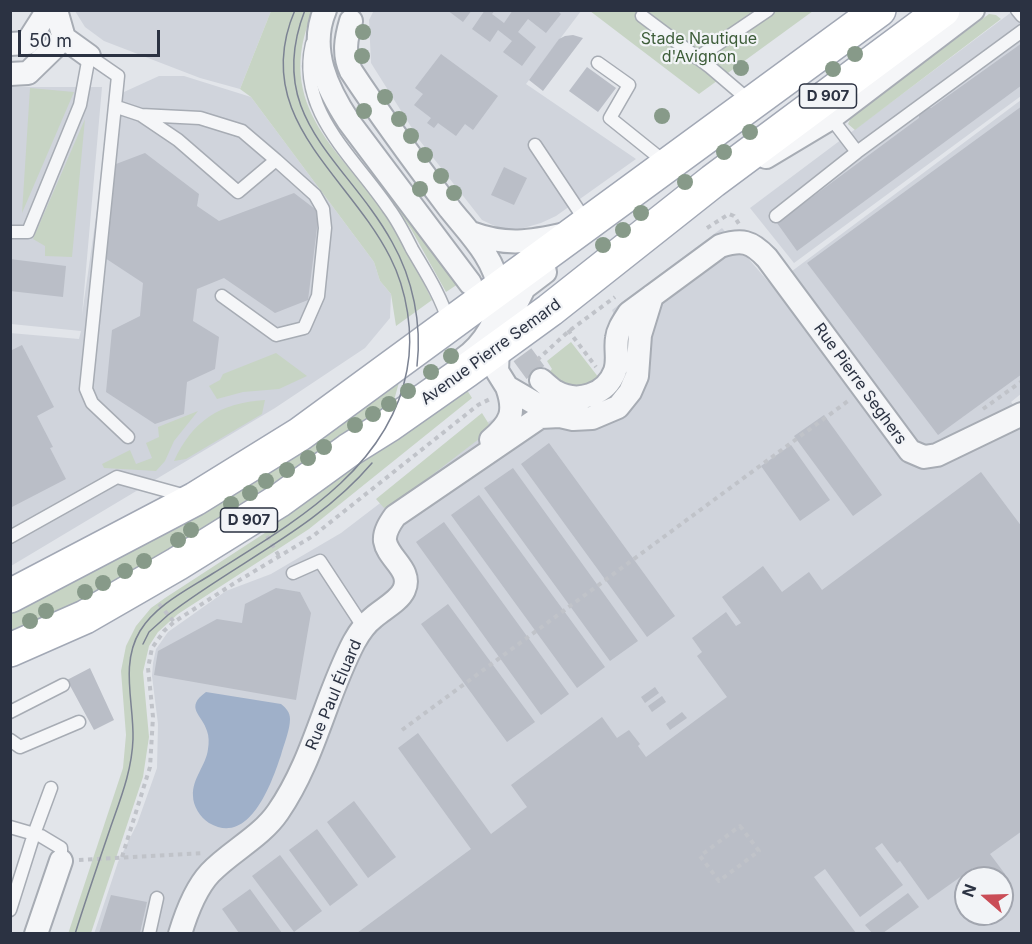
<!DOCTYPE html>
<html>
<head>
<meta charset="utf-8">
<style>
	body { margin:0 }
	#map { position:relative; width:1032px; height:944px; overflow:hidden; background:#e2e5ea; font-family:Inter,sans-serif }
	canvas { display:block }
	.frame { position:absolute; inset:0; border:12px solid #2b3242; pointer-events:none }
	.north { position:absolute; left:954px; top:866px; width:60px; height:60px; box-sizing:border-box; background:#f2f4f7; border:2px solid #a2a6af; border-radius:50%; rotate:290deg; font-size:16px; font-weight:700; line-height:24px; text-align:center; color:#2b3242 }
	.north::after { content:''; display:block; margin:auto; width:21px; height:27px; background:#ca4d57; clip-path:polygon(50% 0,100% 100%,50% 72%,0 100%) }
	.scale { position:absolute; left:18px; top:30px; width:142px; height:27px; box-sizing:border-box; border:3px solid #2b3242; border-top:0; padding-left:8px; font-size:18px; line-height:21px; white-space:nowrap; color:#2b3242; -webkit-text-stroke:4px #f2f4f7; paint-order:stroke }
</style>
</head>
<body>
<div id="map">
<canvas width="1032" height="944"></canvas>
<div class="frame"></div>
<div class="north">N</div>
<div class="scale">50 m</div>
</div>
<script>
const ctx = document.querySelector('canvas').getContext('2d');
ctx.lineJoin = 'round';
function paint(path, color) { ctx.fillStyle = color; ctx.fill(path, 'evenodd'); }
function stroke(path, color, width, dash) { ctx.strokeStyle = color; ctx.lineWidth = width; ctx.lineCap = dash ? 'butt' : 'round'; ctx.setLineDash(dash || []); ctx.stroke(path); }
function drawText(font, color, halo, rows, align = 'center') {
  ctx.font = font + ' Inter,sans-serif'; ctx.lineWidth = 4.5; ctx.setLineDash([]); ctx.textBaseline = 'middle'; ctx.strokeStyle = halo; ctx.fillStyle = color; for (const [text, x, y, turn = 0] of rows) {
    ctx.save(); ctx.translate(x, y); ctx.rotate((+turn || 0) * Math.PI / 180); ctx.textAlign = isNaN(turn) ? turn : align; if (halo) ctx.strokeText(text, 0, 0); ctx.fillText(text, 0, 0); ctx.restore();
  }
}
const built = new Path2D(`
	M374,10L581,11L526,84L636,159L556,216L541,223L520,229H501L482,220L420,141L371,63L369,20Z
	M75,11H271L240,89L200,78L104,41L85,27Z
	M1013,11H1021V96L794,263L750,208Z
	M159,76H184L251,97L374,262L380,281L391,294L390,318L365,348L275,408L11,566L10,333L79,339L81,331L11,324V87H102L82,315L113,97Z
	M1021,100L1022,393L1011,402L1022,415L1021,933L94,934L118,862L137,824L157,768L158,724L152,676L153,663L156,649L168,632L226,591L271,574L341,533L481,426L535,395L598,403L623,384L629,353L612,310L722,228L772,286ZM966,878H1002V914H966Z`);
const green = new Path2D(`
	M271,11H313C271,108 343,152 392,222C408,246 419,274 432,300L396,326L391,294L380,281L374,262L251,97L240,89Z
	M590,11H813L699,94Z
	M989,14L996,15L1001,19L855,130L848,124L851,117Z
	M30,88L74,92L22,213Z
	M85,119L72,257L45,256V246L33,239Z
	M380,179L458,284L446,292L411,229L378,181Z
	M571,342L599,378C575,391 569,386 546,375L552,369L547,361Z
	M276,353L307,376L279,389L243,392L217,399L209,386L220,380L223,374Z
	M401,375L393,404L226,514L137,570L11,641V613L64,586Z
	M462,382L472,398L309,529L178,614L158,632L149,646L143,672L149,737L143,777L91,933L68,934L123,768L126,735L121,671L126,646L136,626L151,608L165,598L271,529L265,520Z
	M265,400L262,414L186,459L174,461C193,420 220,403 265,400Z
	M198,411L174,441L165,461L156,471L104,468L102,464L130,450L136,464L152,458L146,443L159,437L158,427Z
	M482,413L492,429L394,504L384,508L376,499Z`);
const water = new Path2D(`
	M206,692L281,704C286,708 290,712 290,719C290,730 284,744 281,755C272,782 250,847 209,823C200,817 193,806 193,796C192,778 206,766 208,749C209,743 209,736 207,731C202,714 184,708 206,692Z`);
const building = new Path2D(`
	M447,10H472L463,22Z
	M485,10H495L492,14L504,23L513,10H557L561,14L546,33L528,19L518,32L536,47L522,66L503,52L512,41L498,30L490,42L472,29Z
	M573,35L583,38L543,91L529,80L559,39L565,36Z
	M1022,43V85L797,251L777,223L919,118V111L926,106L931,108Z
	M441,54L498,96L473,130L465,124L456,136L438,123L434,128L427,123L431,118L414,105L423,94L415,88Z
	M587,67L616,88L598,112L569,91Z
	M1022,106V374L938,435L807,263Z
	M145,153L199,194L197,206L219,221L294,193L319,212L308,300L275,313L224,278L197,289L193,321L219,337L215,369L187,382L184,414L155,424L106,392L112,330L140,316L143,283L105,258L116,164Z
	M504,167L527,178L514,205L491,195Z
	M10,259L66,266L63,297L10,291Z
	M22,345L54,407L37,416L53,447L50,448L66,479L10,508V351Z
	M824,415L882,495L853,516L794,436Z
	M549,443L675,616L647,637L521,464Z
	M791,445L830,500L800,521L761,466Z
	M513,468L638,641L610,661L484,488Z
	M981,472L1022,527V831L990,854L1005,874L1000,878H981L973,868L928,900L900,861L897,863L882,843L875,848L903,885L860,917L825,869L814,877L856,933H357L471,849L398,748L418,733L491,834L527,807L511,785L602,717L617,738L629,730L640,744L638,746L646,757L727,697L697,656L702,652L692,638L726,612L736,626L741,623L722,597L746,579L763,566L782,592L809,572L822,590Z
	M479,495L605,667L577,688L451,515Z
	M444,522L569,694L541,715L416,542Z
	M276,588L300,592L311,613L296,700L154,675L158,651L217,619L242,623L245,604Z
	M448,604L535,722L507,742L421,624Z
	M90,668L114,720L94,730L67,680Z
	M655,687L659,693L645,703L641,697Z
	M662,696L666,702L652,712L648,706Z
	M682,712L687,718L670,730L666,724Z
	M354,801L396,857L368,878L327,822Z
	M317,829L358,885L330,906L289,850Z
	M280,855L322,911L294,932L252,876Z
	M250,889L282,933H239L222,909Z
	M908,893L919,907L883,933H872L865,925Z
	M111,895L147,902L140,933H99Z`);
const minorTunnel = new Path2D(`
	M503,328L541,380`);
const path = new Path2D(`
	M707,228L729,214L734,216L739,224
	M568,330L596,367
	M537,360L569,331L615,297
	M983,409L1022,381
	M267,536L279,556
	M159,604L174,622
	M402,730L848,401
	M740,826L759,851L719,881L700,856Z
	M122,857L150,767L153,717L148,668L152,648L164,631L174,622L233,584L313,536L478,405L490,399
	M79,860L203,853`);
const service = new Path2D(`
	M1017,10L1022,16
	M642,16L710,67L751,102
	M312,44C296,111 355,158 389,209C398,221 405,235 412,249C426,273 441,296 449,323
	M697,58L768,10
	M598,63L629,85L610,118L666,163
	M117,107L141,115L178,140L238,192L276,160L242,131L200,118L141,115
	M831,118L857,152
	M535,145L587,223
	M776,216L857,152L1022,31
	M10,232H28L80,105L89,56L118,76L86,389L92,403L128,437
	M222,296L276,335L304,328L318,296L325,228L323,209L315,195L276,160
	M10,537L117,477L186,496
	M293,573L320,561L364,628
	M10,712L63,685
	M10,740L20,747L79,722
	M10,827L41,836L61,848V861
	M10,910L34,834L51,788
	M149,934L157,898`);
const minor = new Path2D(`
	M56,10L64,38L89,56
	M325,10C308,50 328,90 349,122L470,283
	M351,21C346,38 343,54 351,71C382,118 416,164 450,209C469,233 495,258 499,290C503,316 483,346 462,360
	M10,44L27,43L48,10
	M10,74L28,73L64,38
	M766,157L831,118L973,10
	M471,233C506,246 530,242 566,234
	M545,272L524,288L512,312L498,347L497,371L507,387L543,408L559,415
	M541,380C546,384 551,389 556,392C578,404 606,395 615,371C619,360 615,349 617,338C618,329 624,321 629,313L720,246C742,239 751,241 767,258L910,451L924,457L937,455L1022,414
	M491,440C511,423 516,412 507,387
	M36,934L61,861
	M180,934C186,914 196,888 210,873C231,851 261,837 278,812C314,760 325,697 354,642C359,633 366,623 374,617C383,609 399,601 404,590C413,570 388,559 385,541C384,532 390,523 395,516L540,417L560,416L573,419L592,418L618,407L630,392L637,376L640,335L652,296`);
const primary = new Path2D(`
	M10,596L195,499L300,434L879,10
	M10,650L85,617L177,564L280,500L349,450L389,425L466,371L550,310L713,181L943,10`);
const tram = new Path2D(`
	M305,10C263,118 347,160 392,242C413,279 422,324 417,366
	M143,644L149,632L168,615C235,563 316,529 372,463
	M75,934C86,899 98,864 110,829C120,800 132,771 133,739C134,703 120,664 140,631C156,605 187,590 212,574C291,524 389,470 407,370C414,334 407,290 390,257C348,174 249,117 295,10`);
const trees = [
	[363,32],
	[855,54],
	[362,56],
	[741,68],
	[833,69],
	[385,97],
	[364,111],
	[662,116],
	[399,119],
	[750,132],
	[411,136],
	[724,152],
	[425,155],
	[441,176],
	[685,182],
	[420,189],
	[454,193],
	[641,213],
	[623,230],
	[603,245],
	[451,356],
	[431,372],
	[408,391],
	[389,404],
	[373,414],
	[355,425],
	[324,447],
	[308,458],
	[287,470],
	[266,481],
	[250,493],
	[231,504],
	[191,530],
	[178,540],
	[144,561],
	[125,571],
	[103,583],
	[85,592],
	[46,611],
	[30,621]
];
const shields = [
	[828,96,57],
	[249,520,57]
];
const shieldNames = [
	["D 907",828,96],
	["D 907",249,520]
];
const parkNames = [
	["Stade Nautique",699,39],
	["d'Avignon",699,57]
];
const streetNames = [
	["Avenue Pierre Semard",491,352,-36],
	["Rue Pierre Seghers",860,384,54],
	["Rue Paul Éluard",334,695,-67]
];
paint(built, '#d0d4dc');
paint(green, '#c7d4c4');
paint(water, '#9fb0c9');
paint(building, '#babec7');
stroke(minorTunnel, '#bdc1c8', 22, [22, 11]);
stroke(service, '#a7acb4', 15);
stroke(minor, '#a7acb4', 26);
stroke(primary, '#a2a8b5', 36);
stroke(path, '#c0c3c9', 4, [4.5, 4.5]);
stroke(service, '#f5f6f8', 12);
stroke(minor, '#f5f6f8', 22);
stroke(primary, '#fff', 33);
stroke(tram, '#7c8393', 1.5);
ctx.fillStyle = '#879a89';
for (const [x, y] of trees) { ctx.beginPath(); ctx.arc(x, y, 8, 0, 2 * Math.PI); ctx.fill(); }
for (const [x, y, w] of shields) { const box = new Path2D(); box.roundRect(x - w / 2, y - 12, w, 24, 4.5); ctx.fillStyle = '#f2f4f7'; ctx.fill(box); stroke(box, '#2b3242', 1.5); }
drawText('bold 15px', '#2b3242', null, shieldNames);
drawText('16px', '#3d5d39', '#f2f4f7', parkNames);
drawText('16px', '#2b3242', '#f2f4f7', streetNames);
</script>
</body>
</html>
